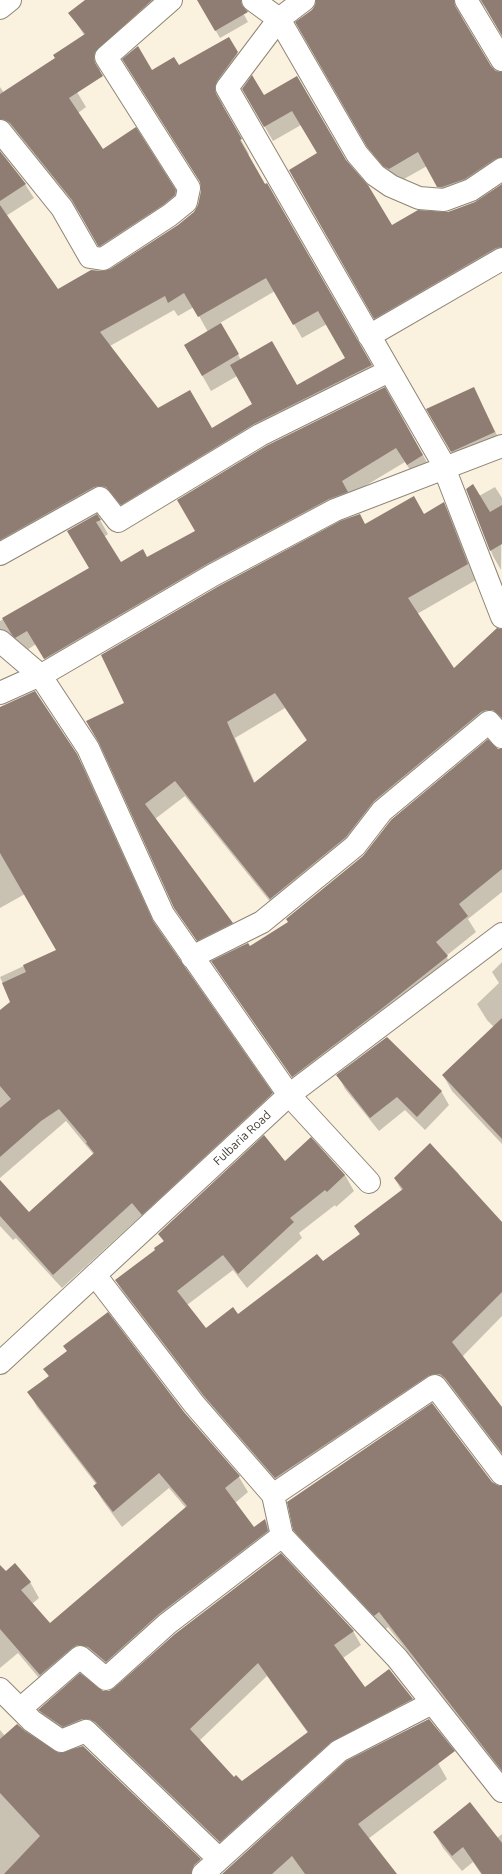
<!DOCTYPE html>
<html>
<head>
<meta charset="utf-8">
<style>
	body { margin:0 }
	canvas { display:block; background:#fbf1df }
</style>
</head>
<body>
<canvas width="502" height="1874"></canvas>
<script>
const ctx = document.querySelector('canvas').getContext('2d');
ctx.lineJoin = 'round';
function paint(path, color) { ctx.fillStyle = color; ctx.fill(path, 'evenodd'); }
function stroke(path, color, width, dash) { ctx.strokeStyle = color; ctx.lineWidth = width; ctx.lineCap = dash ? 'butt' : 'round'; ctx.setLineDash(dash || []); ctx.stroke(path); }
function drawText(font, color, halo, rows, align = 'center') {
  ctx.font = font + ' Ubuntu,sans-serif'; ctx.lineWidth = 4; ctx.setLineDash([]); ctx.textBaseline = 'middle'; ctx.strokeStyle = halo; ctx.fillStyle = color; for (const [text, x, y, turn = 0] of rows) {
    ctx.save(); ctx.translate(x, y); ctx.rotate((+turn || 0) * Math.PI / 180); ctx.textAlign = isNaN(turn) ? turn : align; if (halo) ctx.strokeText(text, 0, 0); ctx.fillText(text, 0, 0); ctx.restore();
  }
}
const shadow = new Path2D(`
	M86,0H175L77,92L86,107L78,113L103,151L175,191L183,206L107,260L81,215L19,138L0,136V87L4,93L56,59L84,35L70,13Z
	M225,0H236L248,22L220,38L205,12Z
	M287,0H502V34L486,8L482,4L475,2L463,8L461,15L463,21L491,67L496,72L502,73V174L447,201L427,166L397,183L377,161L297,23L316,6L317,3Z
	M228,38L246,68L225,96L222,103L224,110L249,154L248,155L265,185L267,184L380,380L130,518L115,501L0,560V153L25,184L34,198L6,216L57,291L110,270L178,226L195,212L199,205L202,191L201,183L151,71L178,67ZM275,291L302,338L327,324L346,358L297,386L241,360L220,323ZM194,307L208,332L185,345L211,391L237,376L253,405L211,429L158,409L110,346L174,310L178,316Z
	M297,77L345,161L391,227L448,213L478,201L502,185V264L383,332L290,170L318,154L301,125L273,141L243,89L264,96Z
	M384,388L431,469L416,479L405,462L53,673L36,644L24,652L0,646V621L90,569L68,531L100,520L108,534L104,537L121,563L146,558L196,531Z
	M474,389L502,445L461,467L428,410Z
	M495,487L502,498L501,570L493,556L467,489L479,496Z
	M444,504L453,519L476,580L417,614L454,670L502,630V726L497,725L280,914L185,796L155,819L232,923L241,939L207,956L175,907L103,748L125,704L365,525L424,516ZM285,708L307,741L255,783L235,738Z
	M0,709L76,755L85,769L157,929L280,1108L150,1228L141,1216L62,1288L16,1238L13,1240L0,1226V1182L29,1213L94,1155L66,1121L0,1178V1011L11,1002L0,977L58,950L25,894L0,908Z
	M497,750H502V892L468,919L476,932L446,956L456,972L302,1092L222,977L213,962L249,947L289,923Z
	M502,962V1144L452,1091L443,1075L494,1027L487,1020L477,1004L499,983L492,972Z
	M338,1075L441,1091L449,1105L425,1130L405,1110L379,1131L345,1089Z
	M311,1139L345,1175L354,1191L336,1207L335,1205L299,1233L302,1238L247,1288L233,1270L187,1305L206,1330L238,1315L323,1263L360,1235L355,1226L402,1191L395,1179L430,1145L458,1173L467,1189L502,1223V1316L462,1357L502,1409V1456L455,1394L450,1390L444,1389L285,1493L214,1412L125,1296L116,1280L156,1250L164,1242L159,1234L285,1163Z
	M45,1369L183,1412L239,1477L248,1492L235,1503L254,1528L265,1520L274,1535L115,1677L87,1660L49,1690L18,1653L0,1668V1577L30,1582L39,1598L32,1604L50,1625L186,1508L169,1488L122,1527L103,1501L94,1486L96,1484L37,1407L29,1392L49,1377Z
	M492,1483L496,1486L502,1487V1773L388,1627L384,1631L304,1546L294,1530Z
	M353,1631L361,1645L343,1658L365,1688L395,1708L402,1722L338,1755L228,1855L104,1736L71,1740L47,1723L40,1710L103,1692H109ZM267,1676L308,1733L241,1782L234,1778L199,1741Z
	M0,1730L5,1736L24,1732L200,1860L208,1874H0Z
	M438,1763L447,1779L368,1839L396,1874H223Z
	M434,1832L497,1838L502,1834V1874H481L473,1862L462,1871L443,1848Z`);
const building = new Path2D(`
	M85,0H152L95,52L94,58L95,63L103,76L69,98L103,149L136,127L176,190L175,195L163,205L100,246H98L72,200L10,123L5,120L0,119V94L55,58L53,55L85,34L68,13Z
	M197,0H241L242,5L248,12L215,31Z
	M316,0H454L455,6L491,66L496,71L502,72V157L495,159L465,179L442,187H437L418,152L389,169L383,166L367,147L295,22L312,10L315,5Z
	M481,0H502V36Z
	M229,37L238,52L217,81L215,88L216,94L242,139L240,140L265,184L267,183L372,365L254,424L121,505L106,487L100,486L94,487L0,540V205L58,289L91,270L102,271L110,269L178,225L194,212L198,205L201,191L200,182L122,59L138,46L152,70L174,57L179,65ZM266,278L293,325L318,311L345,358L297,385L272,341L230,365L252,404L212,428L190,390L158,408L100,332L165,296L168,303L184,293L198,317Z
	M252,75L264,95L297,76L346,160L368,185L392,225L418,210L448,212L475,202L502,184V247L496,248L374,319L289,170L317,153L292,111L264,127L242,89Z
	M0,151L26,184L0,201Z
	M221,323L239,354L202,376L184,345Z
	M385,387L423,455L407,465L396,448L342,481L348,492L329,499L207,564L44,659L27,631L15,638L12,635L2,618L89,568L67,531L97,514L101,520L96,522L121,562L143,549L147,557L195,531L177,500L266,446Z
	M474,387L495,432L451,452L426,409Z
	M473,484L490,512L502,505V544L490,551L466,489Z
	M414,496L424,514L444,502L468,564L408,598L454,668L497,628L502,629V718L493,710H486L481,712L374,801L346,837L270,899L175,781L145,804L233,923L197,941L174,908L99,743L86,721L124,703L101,655L219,586L340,521L360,514L365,524ZM275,693L307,740L254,783L227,722Z
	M35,691L77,754L153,921L273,1093L142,1215L132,1203L53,1275L0,1216V1180L29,1212L94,1153L86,1143L87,1142L59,1109L41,1121L0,1157V1108L11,1099L0,1086V1010L10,1002L2,983L26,972L23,965L56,950L0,853V707Z
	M488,739L498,749H502V869L459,904L468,916L436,942L448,956L380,1010L292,1077L211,961L248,943L250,946L288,922L286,919L363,856L391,820Z
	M502,1018V1139L442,1075Z
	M387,1037L442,1091L417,1117L397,1097L370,1118L336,1075Z
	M264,1135L285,1161L311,1137L345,1175L327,1192L325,1190L290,1218L294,1222L238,1274L223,1255L177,1291L206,1328L233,1307L238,1314L317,1254L323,1261L360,1234L354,1226L403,1189L394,1178L430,1143L502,1222V1292L452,1342L502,1407V1453L445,1378L440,1374H434L428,1376L275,1478L204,1396L115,1280L155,1250L154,1248L164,1241L158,1234Z
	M108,1312L184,1412L240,1476L225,1488L254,1527L265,1519L268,1531L159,1614L106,1662L88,1647L77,1645L72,1648L40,1675L0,1629V1565L6,1571L15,1563L31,1582L21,1590L50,1623L187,1506L159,1473L113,1512L93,1486L97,1483L27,1392L49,1376L43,1369L67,1351L63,1346Z
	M432,1403L492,1482L497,1485L502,1486V1771L379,1612L374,1616L293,1530L287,1502Z
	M281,1553L354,1631L334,1645L365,1687L389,1669L413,1699L331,1742L220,1842L95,1722L89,1719H82L63,1727L38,1710L80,1673L103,1691H109L114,1688L175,1634ZM258,1663L308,1732L242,1781L236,1775L234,1777L190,1729Z
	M429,1719L455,1751L358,1824L397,1874H305L292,1856L272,1874H222L346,1761Z
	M17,1724L25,1731L59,1753L83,1746L201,1859L194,1865L191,1874H4L40,1836L0,1793V1739Z
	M470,1802L502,1843V1874H482L463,1847L452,1856L433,1832Z`);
const minor = new Path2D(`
	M253,0L279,19L304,0
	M466,0L502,60
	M0,8L10,0
	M0,131L62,208L90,257L103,259L170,215L186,202L189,188L106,57L171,0
	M502,169L471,190L444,200L419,198L391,186L375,175L357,154L279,19L227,88L441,460L502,617
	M369,336L502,259
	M0,554L100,498L118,521L260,435L389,371
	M0,641L40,675L88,748L163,914L289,1095L369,1182
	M40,676L213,575L335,510L502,446
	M0,693L40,675
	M192,957L262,922L355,846L382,811L489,722L502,737
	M95,1275L194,1404L273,1495
	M502,1474L435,1386L273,1495L282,1536L397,1658L502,1791
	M0,1689L32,1721L61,1741L86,1731L219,1859
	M20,1709L80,1657L106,1679L167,1624L282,1536
	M203,1874L339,1751L432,1703`);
const major = new Path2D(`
	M0,1363L289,1095L502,934`);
const streetNames = [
	["Fulbaria Road",242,1138,-43]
];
paint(shadow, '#0003');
paint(building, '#8f7d74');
stroke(minor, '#8e8575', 24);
stroke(major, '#8e8575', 24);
stroke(minor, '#fff', 22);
stroke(major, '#fff', 22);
drawText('12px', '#3d3932', '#fff', streetNames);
</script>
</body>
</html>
